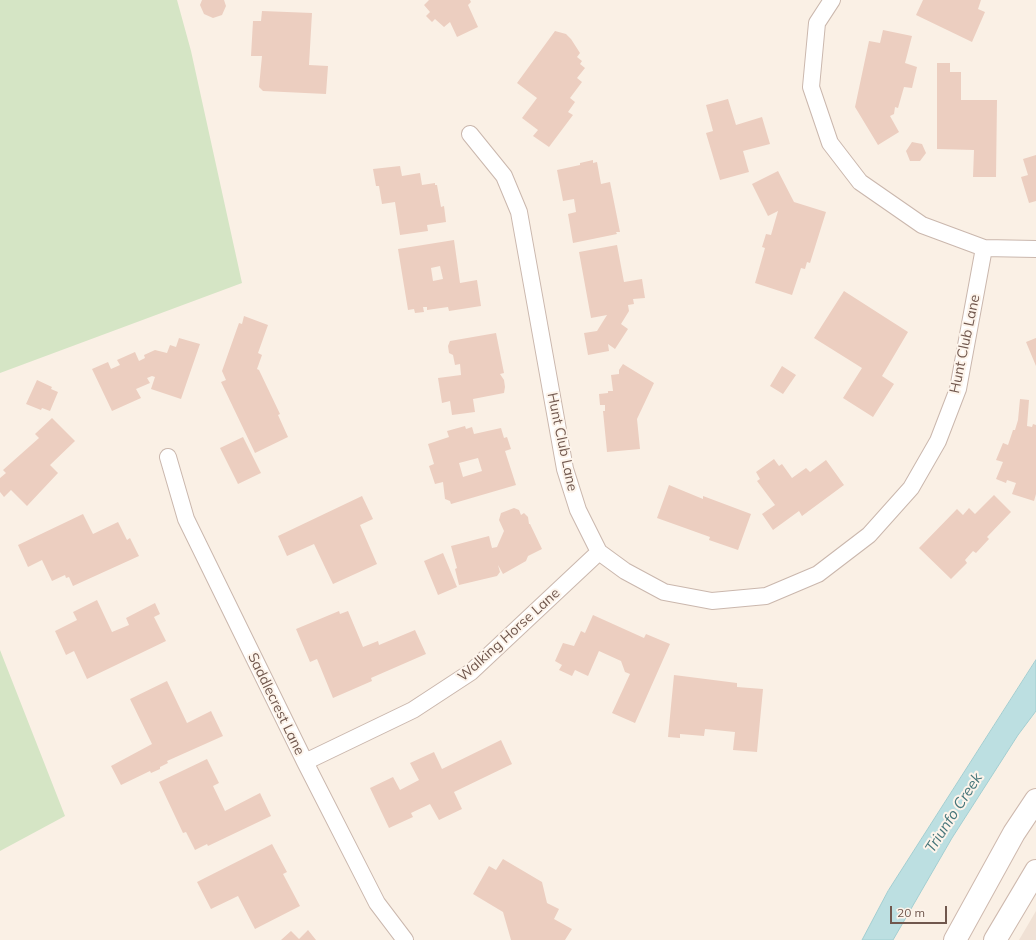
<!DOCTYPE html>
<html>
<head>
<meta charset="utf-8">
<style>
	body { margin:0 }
	#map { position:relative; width:1036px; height:940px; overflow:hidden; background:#faf0e5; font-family:Mulish,sans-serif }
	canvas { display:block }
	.scale { position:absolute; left:890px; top:906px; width:57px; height:18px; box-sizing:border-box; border:2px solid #70574d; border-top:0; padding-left:5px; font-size:12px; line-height:14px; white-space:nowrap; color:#70574d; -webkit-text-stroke:3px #fdf4eb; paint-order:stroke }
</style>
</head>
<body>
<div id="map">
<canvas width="1036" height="940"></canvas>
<div class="scale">20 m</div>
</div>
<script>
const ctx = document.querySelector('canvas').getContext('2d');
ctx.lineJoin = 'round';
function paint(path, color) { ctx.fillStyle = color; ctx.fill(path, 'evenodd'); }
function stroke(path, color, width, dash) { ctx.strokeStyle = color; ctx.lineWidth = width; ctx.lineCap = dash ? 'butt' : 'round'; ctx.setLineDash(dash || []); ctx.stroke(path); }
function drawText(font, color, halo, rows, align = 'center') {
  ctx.font = font + ' Mulish,sans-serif'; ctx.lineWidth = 4; ctx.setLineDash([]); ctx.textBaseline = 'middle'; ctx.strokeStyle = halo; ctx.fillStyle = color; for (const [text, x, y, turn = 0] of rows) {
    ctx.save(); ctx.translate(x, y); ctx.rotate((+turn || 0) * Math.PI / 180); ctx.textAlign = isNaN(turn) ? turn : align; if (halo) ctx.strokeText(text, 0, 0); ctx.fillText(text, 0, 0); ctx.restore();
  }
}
const residential = new Path2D(`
	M1036,911V940H1019Z`);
const green = new Path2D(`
	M0,0H177L191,51L242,283L0,373Z
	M0,650L65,816L0,851Z`);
const water = new Path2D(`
	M1036,660V711L1018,735L952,838L893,940H862L888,891Z`);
const building = new Path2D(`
	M202,0H224L226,6L222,15L213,18L204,14L200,5Z
	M429,0H470L471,2L468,5L478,27L457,37L450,22L444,27L435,19L432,22L426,16L430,12L424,5Z
	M923,0H981L978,9L985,12L972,42L916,15Z
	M262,11L312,13L309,65L328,66L326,94L263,91L259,87L262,56H251L253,21H261Z
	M883,30L912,36L905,63L917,67L912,88L904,87L898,108L895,107L894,114L890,116L899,132L878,145L855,107L869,41L880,43Z
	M555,31L566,34L571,39L580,53L577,57L582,61L580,64L585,68L577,78L582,82L570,98L575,102L568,112L573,115L549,147L533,136L538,130L522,118L537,98L517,83Z
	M937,63H950V72H961V100H997L996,177H973L974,150L937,149Z
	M728,99L736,125L762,117L770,144L743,151L749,172L720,180L706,133L713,131L706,105Z
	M912,142L922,144L926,153L920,161H910L906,151Z
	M1036,155V201L1029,203L1021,177L1028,175L1023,159Z
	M593,160V163L597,162L601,184L610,182L620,232H616L617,234L573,243L568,214L576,212L574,199L563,201L557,170L580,165V163Z
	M400,166L402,176L420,173L422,185L435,183V185H437L441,207L444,206L446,222L427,225L428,231L400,235L395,202L382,204L379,186H376L373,169Z
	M778,171L794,202L826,212L810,263L807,262L805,269L801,268L792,295L755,283L765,248L762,247L766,234L771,235L778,211L768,216L752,184Z
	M454,240L460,283L477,280L481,306L449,311L448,307L427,310V307H423L424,312L415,313L414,309L408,310L398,249ZM440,266L443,279L433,281L431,268Z
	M617,245L624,282L642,279L645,298L633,299L634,304L628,305L629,311L621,324L628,329L615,349L608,344L609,351L588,355L584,333L597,331L607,315L591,318L579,252Z
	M844,291L908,332L882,376L894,384L873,417L843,398L862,368L814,338Z
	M244,316L268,325L258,353L262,355L257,369L259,370L280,414L278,415L288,437L255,453L221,382L226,380L222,371L239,323L242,324Z
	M496,333L504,373L500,374L504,380L505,387L504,393L473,399L475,412L452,415L450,401L442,403L438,378L461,375L460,364L455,365L453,355L449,353L448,346L450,341Z
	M179,338L200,344L181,399L151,389L155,377L152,376L147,378L150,383L136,389L141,398L112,411L92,369L108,362L111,369L120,365L117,360L135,352L139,361L145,358L144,355L155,350L167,353L170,345L176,347Z
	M1036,338V366L1026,342Z
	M623,364L654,383L637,419L640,449L607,452L603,411H605V405H600L599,394L608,393V391H613L611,375L619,374V370Z
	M782,366L796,375L783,394L770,386Z
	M37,380L52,387L51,389L58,392L50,411L42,408L41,410L26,404Z
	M1020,399L1029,400L1027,426L1032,427L1033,424L1036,425V494L1034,501L1012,494L1016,483L1007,480L1006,483L996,479L1003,462L996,460L1003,443L1008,445L1013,430H1015L1018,420Z
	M52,418L75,441L50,465L58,473L27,506L11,490L4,497L0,492V478L6,473L3,470L39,438L35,434Z
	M465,426L466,429L472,427L474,434L501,428L504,438L507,437L511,449L505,451L516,485L451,504L450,501L445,499L443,482L435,484L429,466L434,464L428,444L449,437L447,431ZM478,458L482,471L463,477L459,463Z
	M243,437L261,473L238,484L220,448Z
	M774,459L779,466L782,464L792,478L806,468L810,472L826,460L844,485L802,516L799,511L773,530L762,514L775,505L757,481L760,479L756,472Z
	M669,485L703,499V496L751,514L738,550L709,540L710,537L657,518Z
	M994,495L1011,512L987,537L989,539L976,553L973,551L965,560L967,563L951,579L919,548L957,509L963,515L969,508L975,514Z
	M362,496L373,519L360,525L377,564L333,584L314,544L287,556L278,536Z
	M514,508L519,510L521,515L524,513L528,517L529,524H530L542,549L528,556L526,561L503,574L498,565L500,572L497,576L459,585L455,569L457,568L451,546L489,536L492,548L497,547L504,531L499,520L501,513Z
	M83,514L93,534L118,522L127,540L130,538L139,556L73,586L69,577L66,578L65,575L52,581L42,560L28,567L18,545Z
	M443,553L457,587L438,595L424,561Z
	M97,600L112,632L129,625L126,618L155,603L160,614L154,617L166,641L87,679L74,651L66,655L55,631L77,620L73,612Z
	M339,611L340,614L348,611L363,647L378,641L379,645L415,630L426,654L371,678L372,681L333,698L317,659L310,662L296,629Z
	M593,615L644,638L646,634L670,644L635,723L612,713L630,674L625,672L621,661L599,651L588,676L575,670L572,676L559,670L562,665L555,661L563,643L574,646L581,631L585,633Z
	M674,675L737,683V687L763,689L757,752L733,750L735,732L705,729L704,736L680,734V738L668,737Z
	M167,681L187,723L211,711L223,736L167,761L168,763L160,767V769L151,773L150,771L121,785L111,766L152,744L130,699Z
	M501,740L512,764L454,792L462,809L439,820L430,804L411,813L413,817L389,828L370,788L393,777L400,790L419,780L410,763L434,752L442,769Z
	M207,759L219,783L213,786L225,811L260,793L271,816L208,846L207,844L195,850L186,832L183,833L159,782Z
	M272,844L287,872L283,874L300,906L255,929L238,896L211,909L197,882Z
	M503,859L542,882L547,903L559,909L554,919L572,929L565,940H511L503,912L473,894L489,866L496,870Z
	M308,930L316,940H281L291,931L299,939Z`);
const street = new Path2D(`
	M832,0L817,23L811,87L830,143L860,182L922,225L984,248L1036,249
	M470,134L504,176L519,212L565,469L578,510L599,552L625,571L664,592L712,601L766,596L818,574L869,535L911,488L938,441L958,389L984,248
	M168,457L186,519L305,762L377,903L405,940
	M305,762L413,710L471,672L599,552`);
const secondary = new Path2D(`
	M955,940L1014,833L1036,800
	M995,940L1036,871`);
const streetNames = [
	["Hunt Club Lane",965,344,-78],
	["Hunt Club Lane",562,442,78],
	["Walking Horse Lane",509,635,-42],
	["Saddlecrest Lane",276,704,64]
];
const waterNames = [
	["Triunfo Creek",954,813,-57]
];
paint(residential, '#f0e1d5');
paint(green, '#d5e5c5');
paint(water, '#bcdfe1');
stroke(water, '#a3ced1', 1);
paint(building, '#eccec0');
stroke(street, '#cab7ad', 18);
stroke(secondary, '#ceb9ae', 24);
stroke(street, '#fff', 16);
stroke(secondary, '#fff', 22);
drawText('14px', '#70574d', '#fdf4eb', streetNames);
drawText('italic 15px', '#47767a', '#fdf4eb', waterNames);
</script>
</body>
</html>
